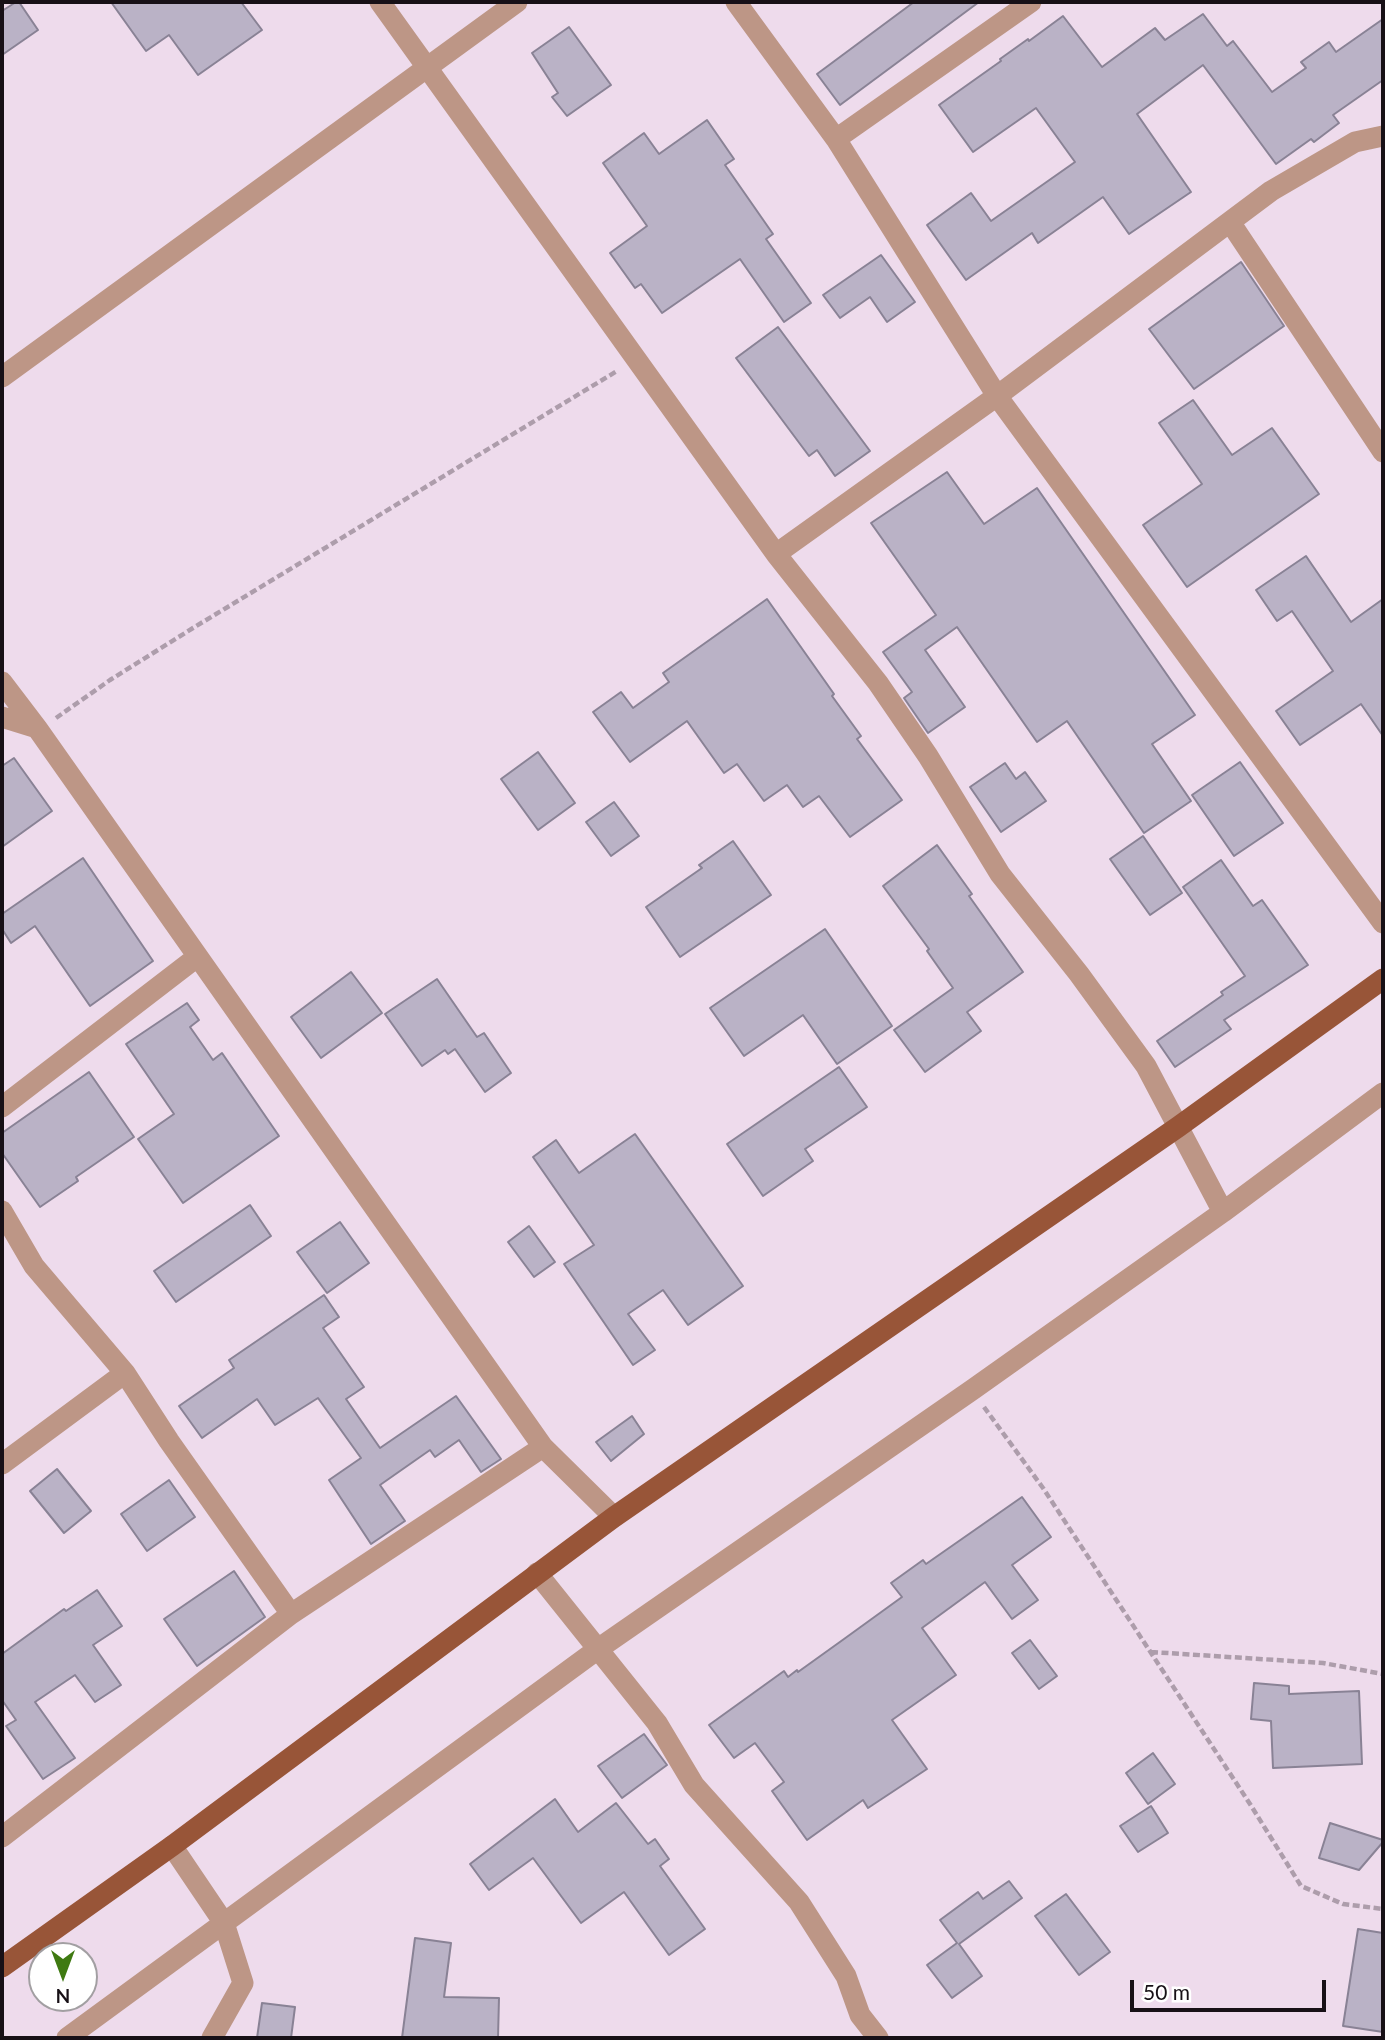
<!DOCTYPE html>
<html>
<head>
<meta charset="utf-8">
<style>
	body { margin:0 }
	#map { position:relative; width:1385px; height:2040px; overflow:hidden; background:#eedbec; font-family:Lato,sans-serif }
	canvas { display:block }
	.frame { position:absolute; inset:0; border:4px solid #171016; pointer-events:none }
	.north { position:absolute; left:28px; top:1942px; width:70px; height:70px; box-sizing:border-box; background:#fff; border:2px solid #a29fa2; border-radius:50%; rotate:180deg; font-size:19px; font-weight:700; line-height:28px; text-align:center; color:#171016 }
	.north::after { content:''; display:block; margin:auto; width:24px; height:32px; background:#3f7a12; clip-path:polygon(50% 0,100% 100%,50% 72%,0 100%) }
	.scale { position:absolute; left:1130px; top:1980px; width:196px; height:32px; box-sizing:border-box; border:4px solid #171016; border-top:0; padding-left:9px; font-size:21px; line-height:24px; white-space:nowrap; color:#171016; -webkit-text-stroke:5px #fff; paint-order:stroke }
</style>
</head>
<body>
<div id="map">
<canvas width="1385" height="2040"></canvas>
<div class="frame"></div>
<div class="north">N</div>
<div class="scale">50 m</div>
</div>
<script>
const ctx = document.querySelector('canvas').getContext('2d');
ctx.lineJoin = 'round';
function paint(path, color) { ctx.fillStyle = color; ctx.fill(path, 'evenodd'); }
function stroke(path, color, width, dash) { ctx.strokeStyle = color; ctx.lineWidth = width; ctx.lineCap = dash ? 'butt' : 'round'; ctx.setLineDash(dash || []); ctx.stroke(path); }
const building = new Path2D(`
	M16,2H19L38,30L2,55V11Z
	M111,2H241L262,30L198,75L169,35L146,51Z
	M914,2H979L840,105L817,74Z
	M1203,14L1227,46L1233,41L1272,92L1306,68L1301,62L1329,42L1336,52L1383,19V80L1333,115L1339,123L1314,142L1311,139L1276,164L1203,65L1137,114L1191,192L1129,234L1103,197L1038,243L1032,233L966,280L927,225L971,193L991,221L1075,162L1036,108L973,152L939,105L1001,61L1000,59L1028,39L1029,41L1063,16L1102,67L1155,28L1165,40Z
	M569,27L611,85L567,116L552,97L558,93L532,53Z
	M707,120L734,159L725,165L773,234L766,239L811,303L784,322L740,259L662,313L641,284L635,288L610,253L647,226L603,163L644,133L659,154Z
	M881,255L915,302L887,322L870,297L840,318L823,295Z
	M1241,262L1284,326L1194,389L1149,329Z
	M778,327L870,451L835,476L817,450L809,456L736,358Z
	M1193,400L1232,455L1272,428L1319,494L1187,587L1143,525L1202,484L1159,423Z
	M947,472L984,524L1037,488L1195,715L1152,744L1191,801L1144,833L1067,721L1037,742L957,627L925,650L965,707L928,733L904,698L912,692L883,652L936,615L871,523Z
	M1306,556L1351,622L1383,599V736L1361,704L1300,745L1276,711L1333,671L1292,611L1277,621L1256,590Z
	M767,599L834,694L832,696L861,736L857,739L902,800L850,837L819,796L803,807L787,785L764,801L737,764L724,773L687,721L630,762L593,712L621,692L633,708L669,682L663,673Z
	M538,752L575,803L538,830L501,779Z
	M14,758L52,811L2,847V766Z
	M1240,762L1283,823L1234,856L1192,795Z
	M1005,763L1016,779L1025,772L1046,801L1001,832L970,787Z
	M614,802L639,836L611,856L586,822Z
	M1143,836L1182,893L1150,915L1110,859Z
	M733,841L771,895L680,957L646,907L702,868L699,865Z
	M937,845L972,894L969,896L1023,972L967,1012L981,1031L925,1072L894,1030L953,988L927,951L929,949L883,886Z
	M83,858L153,961L90,1006L35,926L11,943L2,929V914Z
	M1221,860L1253,906L1262,900L1308,965L1224,1020L1231,1029L1175,1067L1157,1041L1223,995L1221,992L1245,976L1183,887Z
	M825,929L892,1026L837,1064L803,1015L744,1056L710,1008Z
	M351,972L382,1013L321,1058L291,1017Z
	M437,979L477,1037L484,1033L511,1073L485,1092L455,1049L448,1054L445,1050L422,1066L385,1014Z
	M187,1003L199,1020L190,1027L213,1060L222,1053L279,1136L183,1203L138,1139L174,1114L126,1044Z
	M839,1067L867,1107L805,1149L813,1161L763,1196L727,1144Z
	M89,1072L134,1137L76,1177L78,1181L40,1207L2,1153V1133Z
	M635,1134L743,1286L688,1325L663,1290L628,1314L655,1350L633,1365L564,1264L594,1245L533,1157L556,1140L579,1173Z
	M250,1205L271,1236L176,1302L154,1271Z
	M340,1222L369,1263L327,1293L297,1252Z
	M529,1226L555,1262L534,1277L508,1242Z
	M324,1295L339,1317L323,1328L364,1387L346,1399L380,1448L456,1396L501,1459L481,1472L459,1440L435,1457L430,1450L380,1485L405,1521L371,1544L329,1480L361,1458L318,1398L275,1425L257,1399L202,1438L179,1406L234,1368L229,1360Z
	M632,1416L644,1434L611,1461L596,1442Z
	M57,1469L91,1511L64,1533L30,1491Z
	M169,1480L195,1517L147,1551L121,1514Z
	M1022,1497L1051,1537L1012,1565L1038,1600L1012,1619L985,1582L922,1628L956,1675L892,1720L927,1769L868,1808L863,1800L807,1840L772,1791L784,1782L755,1743L734,1758L709,1725L784,1671L788,1677L797,1670L798,1672L844,1639L902,1597L891,1583L923,1560L926,1564Z
	M234,1571L265,1617L197,1666L164,1619Z
	M97,1590L122,1626L93,1645L121,1685L95,1702L75,1675L35,1702L75,1758L43,1779L6,1726L16,1720L2,1700V1654L64,1609L66,1611Z
	M1030,1640L1057,1676L1039,1689L1012,1653Z
	M1254,1683L1289,1686V1694L1359,1691L1362,1764L1273,1768L1271,1721L1251,1719Z
	M644,1734L667,1765L622,1798L598,1766Z
	M1153,1753L1175,1784L1148,1804L1126,1773Z
	M555,1799L578,1832L616,1803L648,1844L655,1839L669,1859L660,1866L705,1929L669,1955L624,1892L581,1923L533,1858L489,1890L470,1864Z
	M1151,1806L1168,1833L1138,1852L1120,1826Z
	M1330,1823L1383,1840V1842L1359,1870L1319,1858Z
	M1009,1881L1022,1898L959,1944L982,1976L952,1998L927,1965L957,1943L940,1920L978,1892L983,1899Z
	M1066,1894L1110,1952L1079,1975L1035,1916Z
	M1358,1929L1383,1933V2032L1343,2026Z
	M415,1938L451,1943L444,1997L499,1998L498,2038H402Z
	M262,2003L295,2007L291,2038H257Z`);
const path = new Path2D(`
	M56,718L110,680L193,628L617,371
	M984,1407L1043,1488L1250,1804L1301,1886L1343,1904L1383,1909
	M1151,1652L1323,1663L1383,1674`);
const minor = new Path2D(`
	M380,2L776,554L878,683L928,756L1000,874L1079,974L1146,1066L1223,1212
	M736,2L836,139L997,396L1383,923
	M836,139L1031,2
	M1230,222L1383,452
	M2,377L517,2
	M776,554L997,396L1271,191L1355,142L1383,136
	M2,682L37,728L543,1447L614,1517
	M2,717L37,728
	M2,1107L197,957
	M2,1211L34,1266L125,1373L169,1441L291,1614
	M2,1464L125,1373
	M537,1573L657,1723L694,1785L799,1902L846,1976L860,2015L878,2038
	M2,1837L291,1614L543,1447
	M172,1846L224,1923L243,1983L212,2038
	M67,2038L598,1649L972,1390L1223,1212L1383,1093`);
const major = new Path2D(`
	M2,1967L172,1846L614,1517L1178,1127L1383,979`);
paint(building, '#bab2c6');
stroke(building, '#898295', 2);
stroke(path, '#ad9dab', 4.5, [7, 3.5]);
stroke(minor, '#bd9686', 21);
stroke(major, '#985538', 21);
</script>
</body>
</html>
